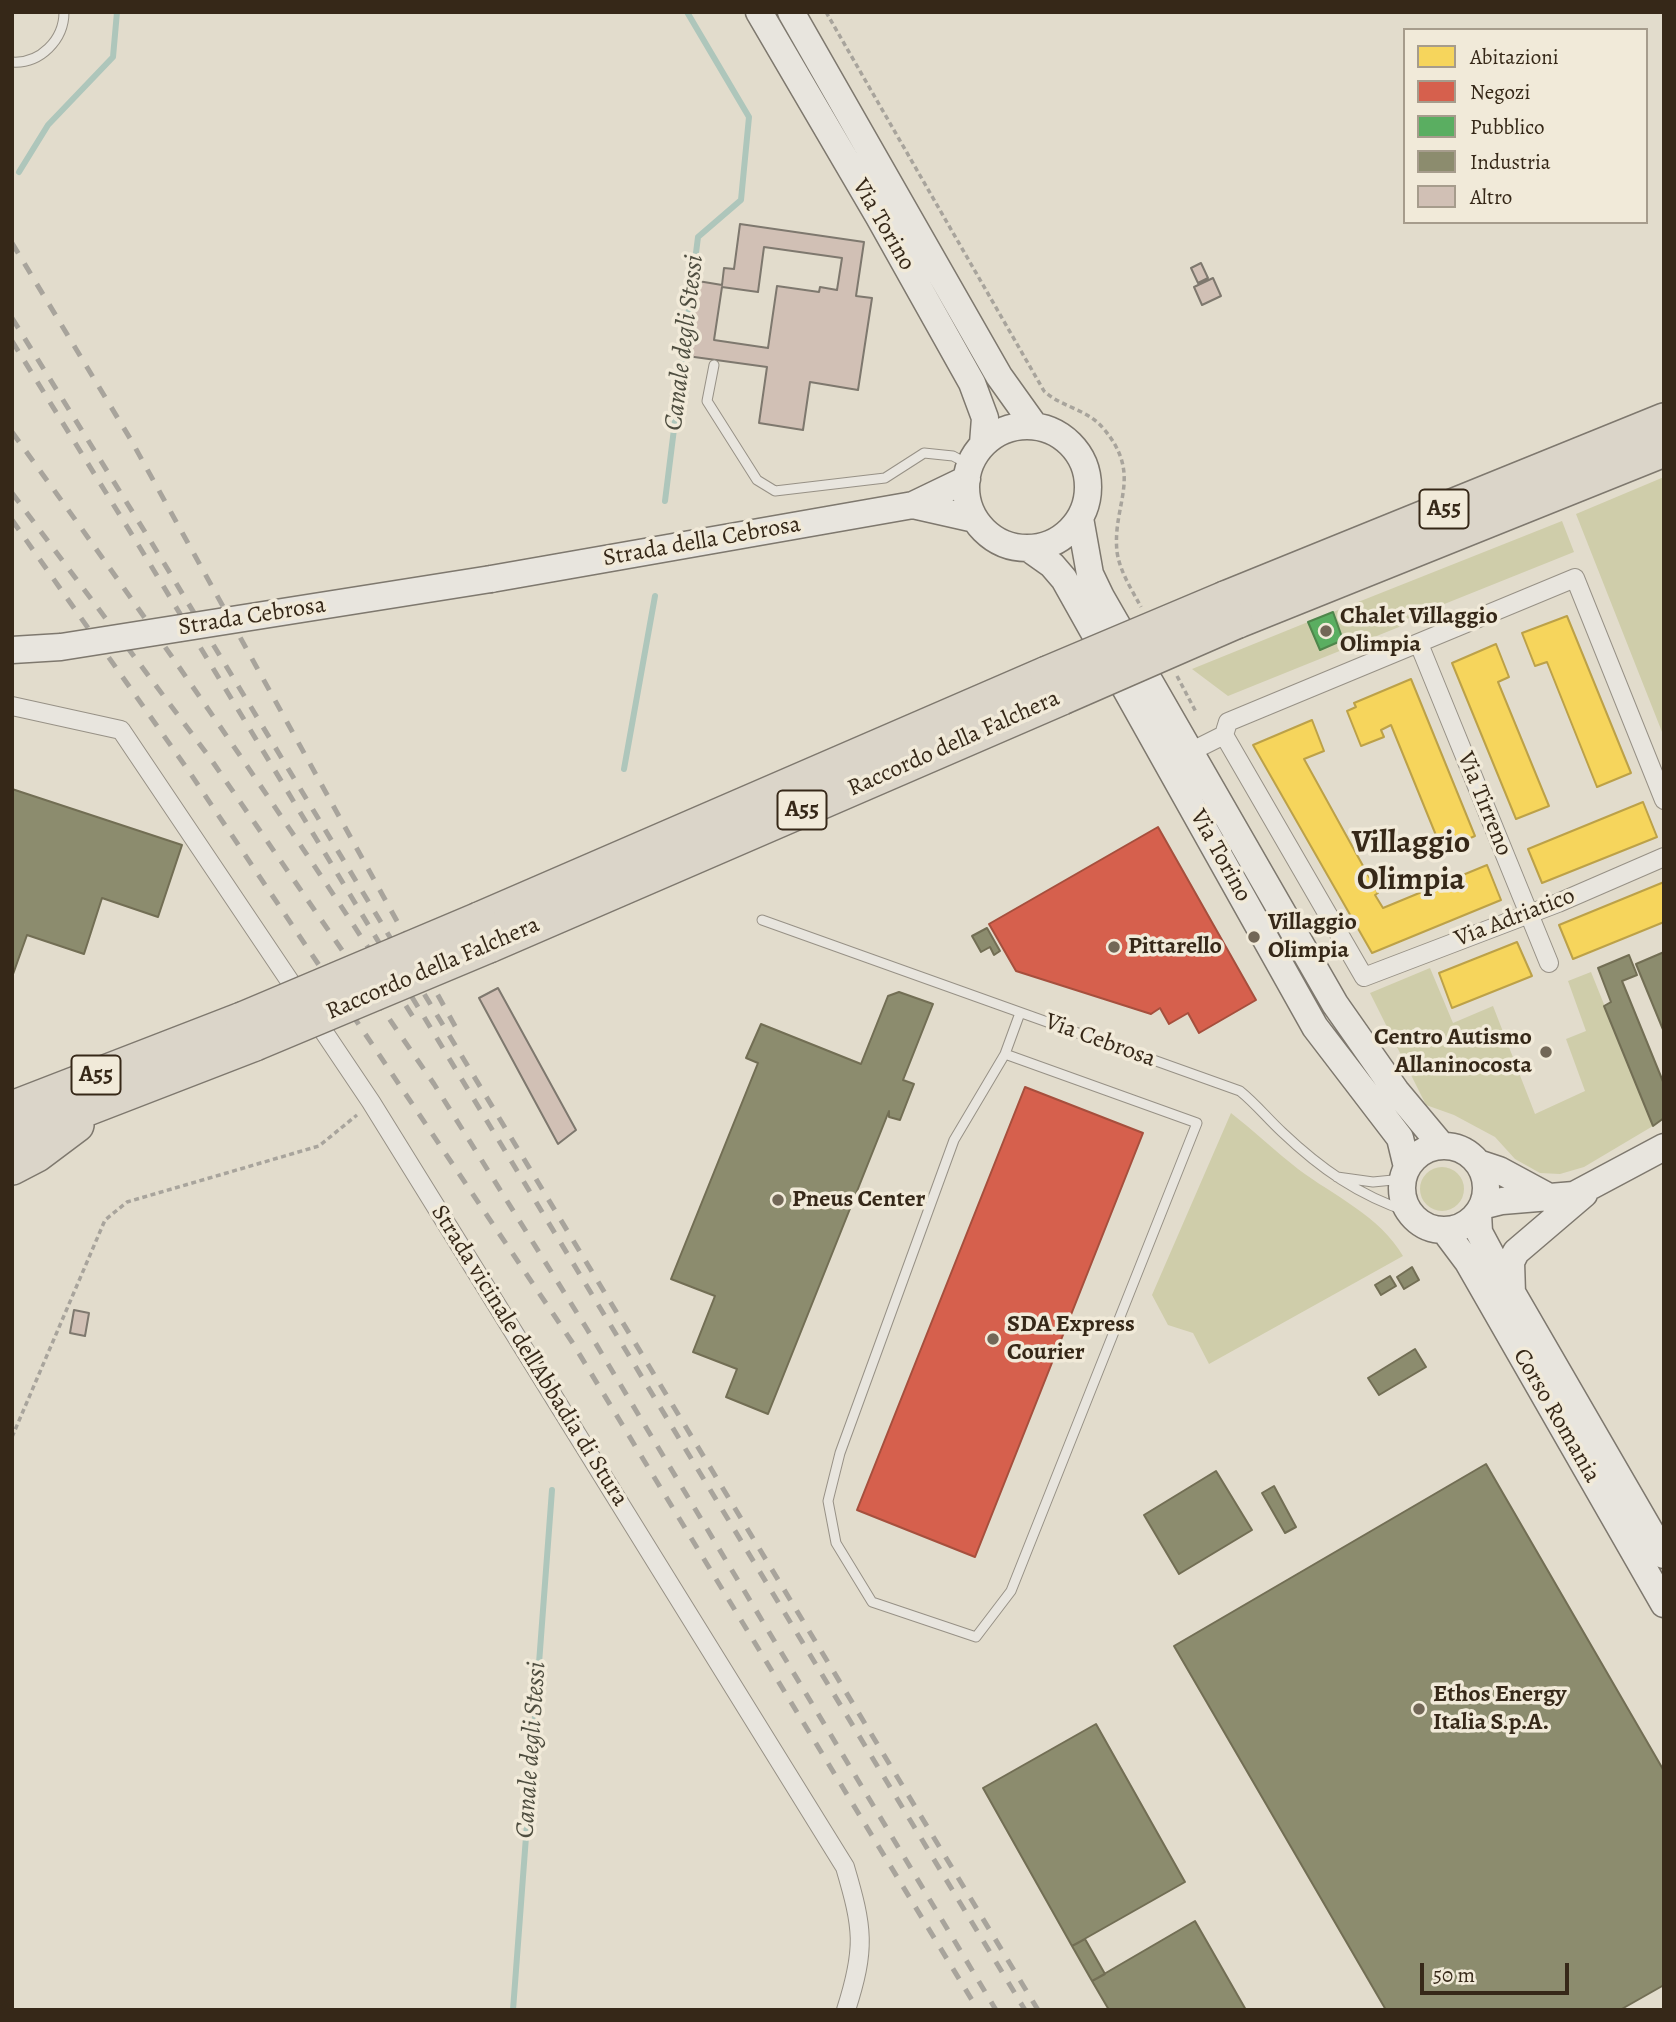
<!DOCTYPE html>
<html>
<head>
<meta charset="utf-8">
<style>
	body { margin:0 }
	#map { position:relative; width:1676px; height:2022px; overflow:hidden; background:#e2dccc; font-family:Alegreya,serif }
	canvas { display:block }
	.frame { position:absolute; inset:0; border:14px solid #362818; pointer-events:none }
	.legend { position:absolute; left:1403px; top:28px; width:245px; height:196px; box-sizing:border-box; background:#f1ead9; border:2px solid #a69c8c; margin:0; padding:9px 12px; list-style:none; font-size:21px; color:#362818 }
	.legend li { display:flex; align-items:center; gap:14px; height:35px }
	.legend b { width:35px; border:2px solid #a69c8c }
	.scale { position:absolute; left:1420px; top:1963px; width:149px; height:32px; box-sizing:border-box; border:4px solid #362818; border-top:0; padding-left:9px; font-size:21px; line-height:24px; white-space:nowrap; color:#362818; -webkit-text-stroke:5px #f1ead9; paint-order:stroke }
</style>
</head>
<body>
<div id="map">
<canvas width="1676" height="2022"></canvas>
<div class="frame"></div>
<ul class="legend">
<li><b style="height:19px;background:#f6d55c"></b>Abitazioni</li>
<li><b style="height:19px;background:#d6604d"></b>Negozi</li>
<li><b style="height:19px;background:#5aae61"></b>Pubblico</li>
<li><b style="height:19px;background:#8c8c6e"></b>Industria</li>
<li><b style="height:19px;background:#d1c0b5"></b>Altro</li>
</ul>
<div class="scale">50 m</div>
</div>
<script>
const ctx = document.querySelector('canvas').getContext('2d');
ctx.lineJoin = 'round';
function paint(path, color) { ctx.fillStyle = color; ctx.fill(path, 'evenodd'); }
function stroke(path, color, width, dash) { ctx.strokeStyle = color; ctx.lineWidth = width; ctx.lineCap = dash ? 'butt' : 'round'; ctx.setLineDash(dash || []); ctx.stroke(path); }
function drawText(font, color, halo, rows, align = 'center') {
  ctx.font = font + ' Alegreya,serif'; ctx.lineWidth = 7; ctx.setLineDash([]); ctx.textBaseline = 'middle'; ctx.strokeStyle = halo; ctx.fillStyle = color; for (const [text, x, y, turn = 0] of rows) {
    ctx.save(); ctx.translate(x, y); ctx.rotate((+turn || 0) * Math.PI / 180); ctx.textAlign = isNaN(turn) ? turn : align; if (halo) ctx.strokeText(text, 0, 0); ctx.fillText(text, 0, 0); ctx.restore();
  }
}
const green = new Path2D(`
	M1664,477V737L1576,514Z
	M1562,521L1574,552L1402,621L1404,625L1228,696L1192,669L1308,622L1320,649L1343,640L1333,612Z
	M1430,968L1453,1023L1493,1006L1535,1114L1585,1091L1566,1039L1586,1031L1568,981L1591,972L1653,1126L1584,1167L1560,1174L1540,1173L1515,1159L1495,1137L1454,1115L1426,1105L1370,993Z
	M1231,1113C1254,1131 1275,1151 1298,1169C1334,1196 1380,1216 1403,1256L1209,1364L1193,1333L1168,1325L1152,1295Z
	M1420 1189a22 22 0 1 1 44 0a22 22 0 1 1-44 0Z`);
const homes = new Path2D(`
	M1567,616L1631,773L1597,787L1547,662L1535,666L1522,633Z
	M1496,644L1509,677L1498,682L1549,806L1516,819L1452,663Z
	M1411,679L1475,836L1442,850L1391,725L1381,730L1384,737L1361,746L1347,711L1356,707L1354,703Z
	M1312,720L1324,751L1304,759L1378,893L1375,895L1383,908L1487,865L1501,900L1372,953L1253,745Z
	M1643,802L1657,837L1542,883L1528,849Z
	M1664,882V922L1573,959L1559,925Z
	M1517,942L1532,976L1452,1008L1439,973Z`);
const shops = new Path2D(`
	M1158,827L1256,1000L1199,1033L1188,1013L1169,1024L1160,1008L1151,1014L1016,971L989,924Z
	M1025,1087L1143,1133L975,1557L857,1510Z`);
const public = new Path2D(`
	M1333,612L1343,640L1320,650L1308,622Z`);
const industry = new Path2D(`
	M12,789L182,845L158,917L102,898L84,954L27,935L12,977Z
	M987,928L1000,951L994,955L990,947L981,952L972,936Z
	M1664,952V1032L1636,964Z
	M1629,955L1637,975L1622,981L1664,1084V1118L1653,1126L1604,1006L1611,1002L1598,968Z
	M899,992L933,1004L903,1080L914,1084L900,1120L889,1117V1111L768,1414L726,1397L737,1369L693,1352L715,1296L671,1279L758,1063L746,1058L761,1024L861,1064L888,996Z
	M1412,1267L1419,1280L1404,1289L1397,1277Z
	M1390,1276L1396,1286L1381,1295L1375,1285Z
	M1415,1349L1426,1367L1379,1395L1368,1378Z
	M1486,1464L1664,1771V1985L1620,2010H1386L1174,1646Z
	M1216,1471L1252,1530L1179,1574L1144,1515Z
	M1274,1486L1296,1527L1285,1533L1262,1493Z
	M1096,1724L1185,1882L1072,1946L983,1788Z
	M1195,1921L1246,2010H1109L1092,1981Z
	M1085,1939L1105,1974L1092,1981L1072,1946Z`);
const stream = new Path2D(`
	M19,172L48,125L113,57L117,12
	M665,501L698,237L741,200L749,117L687,12
	M624,769L655,596
	M513,2010L552,1490`);
const building = new Path2D(`
	M740,224L864,242L856,296L872,298L858,390L810,382L803,430L759,423L767,367L687,356L698,281L722,285L724,268L734,269ZM764,247L842,258L837,290L820,287L819,292L777,286L768,348L714,340L722,287L758,292Z
	M1201,263L1208,278L1198,283L1191,268Z
	M1213,278L1221,296L1202,305L1194,287Z
	M498,988L576,1130L558,1144L479,998Z
	M74,1310L89,1313L85,1336L70,1333Z`);
const path = new Path2D(`
	M826,12L1044,391C1061,407 1087,409 1103,428C1144,476 1112,503 1117,552C1120,572 1132,590 1141,607
	M1177,676L1196,712
	M12,1437L105,1220L127,1202L319,1146L357,1115`);
const service = new Path2D(`
	M12,62C40,64 64,40 64,12
	M714,365L707,401L757,480L775,491L885,478L924,453L953,456L970,465
	M762,920L1240,1091C1256,1104 1267,1118 1282,1132C1321,1169 1358,1195 1409,1212
	M1005,1054L1197,1123L1011,1591L976,1637L872,1602L836,1543L828,1501L840,1453L954,1140L1005,1054L1020,1013
	M1337,1177L1373,1182L1403,1179`);
const minor = new Path2D(`
	M1419,644L1549,963
	M12,706L121,730L371,1102L845,1867C863,1928 866,1948 846,2010
	M1224,735L1364,977L1558,903L1664,857
	M1190,752L1224,735L1228,722L1575,578L1664,800`);
const secondary = new Path2D(`
	M759,12L879,217L972,383L985,418L983,444
	M791,12L999,376L1034,425
	M966 487a61 61 0 1 1 122 0a61 61 0 1 1-122 0Z
	M913,505L975,519
	M1080,518L1090,574L1101,597L1335,1004L1396,1091L1442,1146
	M1028,548L1052,565L1064,579L1315,1027L1400,1138L1407,1167
	M491,579L913,505L967,479
	M1402 1188a42 42 0 1 1 84 0a42 42 0 1 1-84 0Z
	M1478,1163L1499,1170L1549,1197
	M1482,1206L1502,1201L1574,1195L1664,1147
	M1478,1213L1479,1232L1503,1277L1664,1555
	M1444,1230L1468,1262L1664,1604
	M1512,1294L1511,1262L1516,1252L1584,1194`);
const motorway = new Path2D(`
	M1225,598L1664,420
	M1236,622L1664,450
	M479,919L1047,673
	M489,946L1062,698
	M12,1108L242,1019
	M12,1138L255,1044
	M12,1168L37,1155L77,1125`);
const rail = new Path2D(`
	M12,243L131,440L460,1035
	M12,318L150,540L1038,2010
	M12,341L139,546L1025,2010
	M12,432C153,626 288,822 417,1023
	M12,493L210,758L434,1084L587,1329L996,2010
	M12,520L188,770L572,1342L978,2010`);
const secondaryBridge = new Path2D(`
	M12,650L61,647L491,579`);
const motorwayBridge = new Path2D(`
	M1047,673L1225,598
	M1062,698L1236,622
	M242,1019L479,919
	M255,1044L489,946`);
const markers = [
	[1326,631,7,"#726757"],
	[1254,937,7,"#726757"],
	[1114,947,7,"#726757"],
	[1546,1052,7,"#726757"],
	[778,1200,7,"#726757"],
	[993,1339,7,"#726757"],
	[1419,1709,7,"#726757"]
];
const shields = [
	[1444,509,49],
	[802,810,49],
	[96,1075,49]
];
const shieldNames = [
	["A55",1444,509],
	["A55",802,810],
	["A55",96,1075]
];
const streetNames = [
	["Via Torino",883,225,60],
	["Strada della Cebrosa",702,542,-10],
	["Strada Cebrosa",252,617,-9],
	["Raccordo della Falchera",954,744,-24],
	["Via Tirreno",1484,804,68],
	["Via Torino",1220,856,61],
	["Via Adriatico",1515,918,-21],
	["Raccordo della Falchera",433,969,-23],
	["Via Cebrosa",1100,1041,20],
	["Strada vicinale dell'Abbadia di Stura",529,1356,58],
	["Corso Romania",1556,1416,60]
];
const poiNames = [
	["Chalet Villaggio",1340,617],
	["Olimpia",1340,645],
	["Villaggio",1268,923],
	["Olimpia",1268,951],
	["Pittarello",1128,947],
	["Centro Autismo",1532,1038,"right"],
	["Allaninocosta",1532,1066,"right"],
	["Pneus Center",792,1200],
	["SDA Express",1007,1325],
	["Courier",1007,1353],
	["Ethos Energy",1433,1695],
	["Italia S.p.A.",1433,1723]
];
const waterNames = [
	["Canale degli Stessi",685,343,-83],
	["Canale degli Stessi",532,1750,-86]
];
const districtNames = [
	["Villaggio",1411,844],
	["Olimpia",1411,881]
];
paint(green, '#cfcdaa');
paint(homes, '#f6d55c');
stroke(homes, '#bca148', 2);
paint(shops, '#d6604d');
stroke(shops, '#a64f3d', 2);
paint(public, '#5aae61');
stroke(public, '#4f864b', 2);
paint(industry, '#8c8c6e');
stroke(industry, '#726e54', 2);
stroke(stream, '#aec6bb', 6);
paint(building, '#d1c0b5');
stroke(building, '#7e786e', 2);
stroke(service, '#979186', 11);
stroke(minor, '#979186', 20);
stroke(secondary, '#7e786e', 29);
stroke(motorway, '#7e786e', 36);
stroke(path, '#a8a49c', 3.5, [5, 3.5]);
stroke(service, '#e8e5de', 9);
stroke(minor, '#e8e5de', 18);
stroke(secondary, '#e8e5de', 26);
stroke(motorway, '#dbd5c9', 33);
stroke(rail, '#a8a49c', 5, [12, 12]);
stroke(secondaryBridge, '#7e786e', 29, []);
stroke(motorwayBridge, '#7e786e', 36, []);
stroke(secondaryBridge, '#e8e5de', 26);
stroke(motorwayBridge, '#dbd5c9', 33);
for (const [x, y, r, color] of markers) { const dot = new Path2D(); dot.arc(x, y, r, 0, 2 * Math.PI); ctx.fillStyle = color; ctx.fill(dot); stroke(dot, '#f1ead9', 2.5); }
for (const [x, y, w] of shields) { const box = new Path2D(); box.roundRect(x - w / 2, y - 19.5, w, 39, 5); ctx.fillStyle = '#f1ead9'; ctx.fill(box); stroke(box, '#362818', 2); }
drawText('bold 23px', '#362818', null, shieldNames);
drawText('24px', '#362818', '#f1ead9', streetNames);
drawText('bold 24px', '#362818', '#f1ead9', poiNames, 'left');
drawText('italic 26px', '#4e4d3f', '#f1ead9', waterNames);
drawText('bold 32px', '#362818', '#f1ead9', districtNames);
</script>
</body>
</html>
